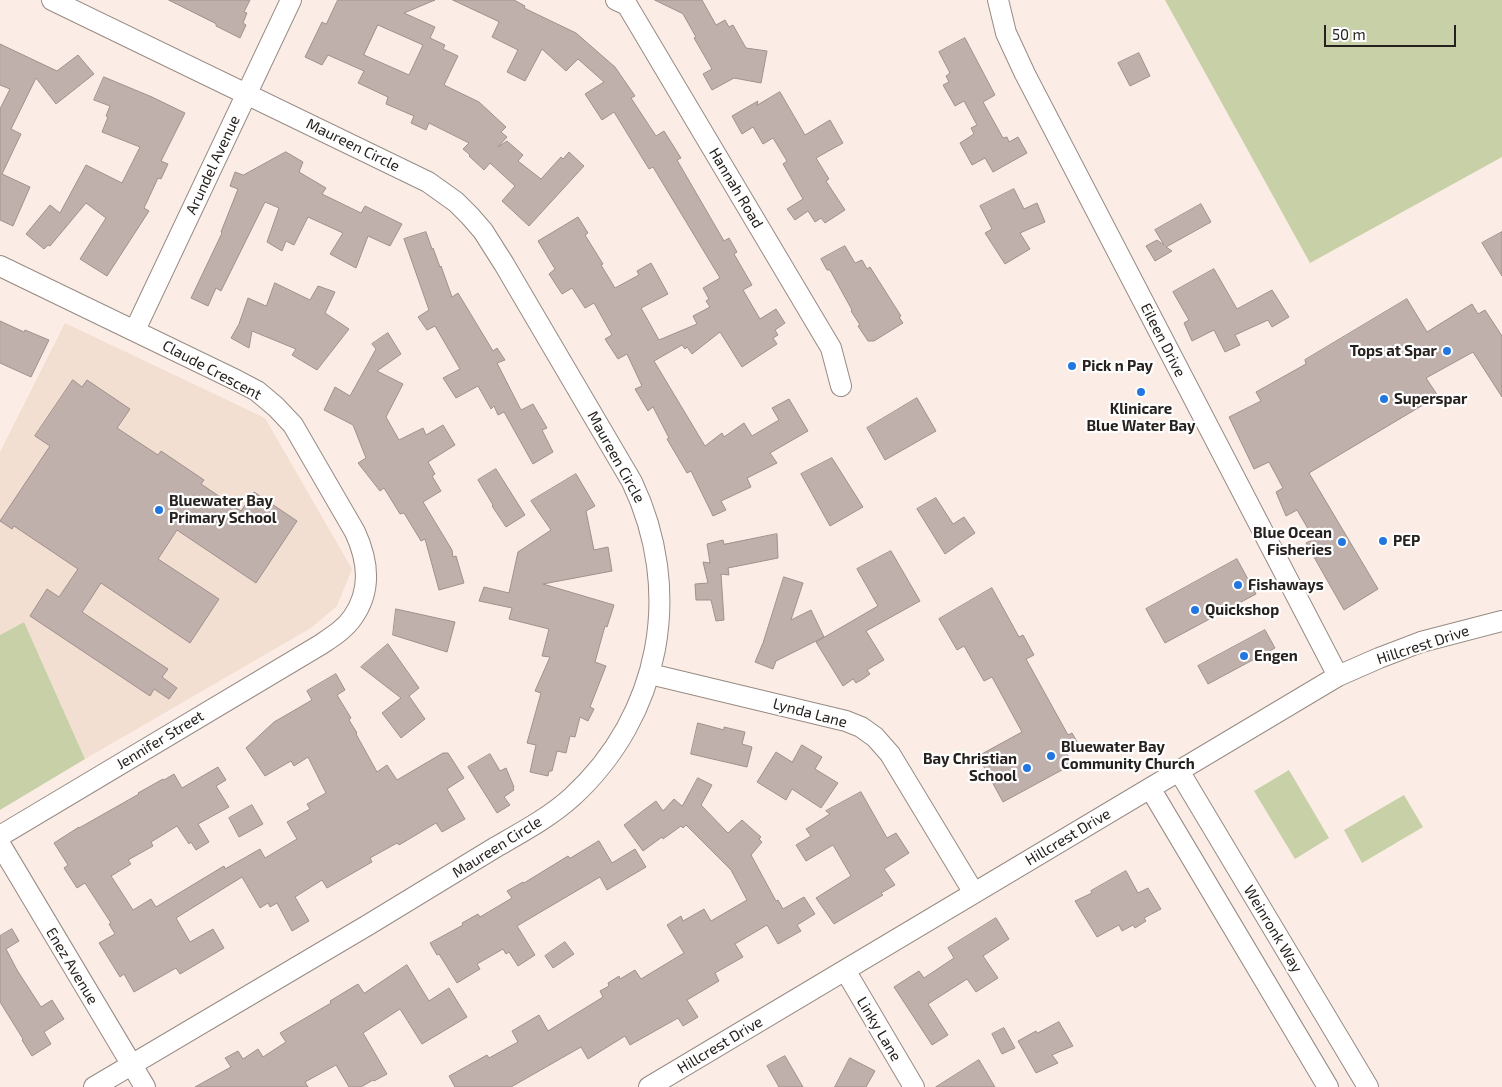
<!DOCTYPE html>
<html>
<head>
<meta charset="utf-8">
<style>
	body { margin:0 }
	#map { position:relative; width:1502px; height:1087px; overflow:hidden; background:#fbede5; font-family:"Exo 2",sans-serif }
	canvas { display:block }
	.scale { position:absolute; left:1324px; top:25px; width:132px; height:22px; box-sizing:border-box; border:2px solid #26211e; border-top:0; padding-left:6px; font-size:15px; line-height:18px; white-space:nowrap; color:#26211e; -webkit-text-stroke:4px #fefefe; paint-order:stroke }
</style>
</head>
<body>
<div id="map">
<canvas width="1502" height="1087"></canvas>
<div class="scale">50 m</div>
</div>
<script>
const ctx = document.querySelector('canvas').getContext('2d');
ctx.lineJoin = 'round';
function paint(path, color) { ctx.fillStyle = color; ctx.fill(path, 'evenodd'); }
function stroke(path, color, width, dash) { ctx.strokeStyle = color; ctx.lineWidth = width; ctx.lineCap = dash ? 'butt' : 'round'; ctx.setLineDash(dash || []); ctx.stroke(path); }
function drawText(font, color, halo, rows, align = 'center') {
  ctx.font = font + ' "Exo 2",sans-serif'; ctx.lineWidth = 4.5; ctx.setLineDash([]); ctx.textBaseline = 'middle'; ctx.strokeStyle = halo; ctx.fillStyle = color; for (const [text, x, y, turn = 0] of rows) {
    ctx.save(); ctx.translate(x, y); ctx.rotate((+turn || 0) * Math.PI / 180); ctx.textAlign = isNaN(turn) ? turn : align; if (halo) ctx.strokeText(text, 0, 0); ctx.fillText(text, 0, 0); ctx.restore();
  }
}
const built = new Path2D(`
	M65,323L265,418L352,569L337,606L311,628L85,759L24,622L0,635V452Z`);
const green = new Path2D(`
	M1165,0H1502V157L1310,263Z
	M24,622L85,759L0,810V635Z
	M1289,770L1329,838L1295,859L1254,791Z
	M1404,795L1423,827L1362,863L1344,830Z`);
const building = new Path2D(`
	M169,0H250L244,12L247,13L243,23L246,25L240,38L216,26V24Z
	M338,0H435L404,13L435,27L430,38L445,45L443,49L458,56L444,85L479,102L506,127L501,132L507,137L498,147L507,141L523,155L518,161L541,179L561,157L563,159L569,152L584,166L529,226L502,201L515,186L490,163L484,170L469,156L470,155L463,149L469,143L429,123L426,130L411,123L414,116L386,104L388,97L358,83L364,71L328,55L322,65L305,57L322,22L326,24ZM378,25L423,45L409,75L364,55Z
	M453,0H514L525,6L524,8L576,33L615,67L635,96L631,98L656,136L664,131L681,158L677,160L724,241L729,238L737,252L734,254L752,285L743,290L760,319L776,309L785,323L775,330L778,335L773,338L777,344L742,367L720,332L692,354L687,347L685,349L682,345L654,361L705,446L722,433L724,437L744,423L752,436L779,420L772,408L789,399L808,431L770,453L777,463L747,478L751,487L721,501L726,510L713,516L691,471L687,473L667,439L669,438L653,407L648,411L635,389L642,386L627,354L618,359L605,339L612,335L594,303L585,308L572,288L562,294L549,274L555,269L538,241L578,217L588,233L585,235L603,264L601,265L615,288L639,275L637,271L651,263L668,294L641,308L659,340L697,324L693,316L710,307L706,301L709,299L703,288L720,278L653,167L649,169L614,112L602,120L585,94L604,82L578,59L566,71L542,49L525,81L507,72L518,50L492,37L499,22Z
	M655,0H702L716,25L725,20L729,27L733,25L746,48L767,51L761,83L734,78L712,90L703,74L712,69L694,38L696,37L683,14Z
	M965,38L995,95L983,102L1003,138L1007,137L1009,142L1018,137L1027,153L993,172L985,158L972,165L960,143L974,134L971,128L977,125L964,101L955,106L943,85L949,82L946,76L950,73L939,52Z
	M0,44L57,71L78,55L94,74L56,104L36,78L11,129L21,134L2,174L30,187L13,226L0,220V109L10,89L0,85Z
	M1139,53L1150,76L1130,86L1118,63Z
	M104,77L152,97L185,113L161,161L168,164L161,179L158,178L144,208L149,211L107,276L80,259L106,218L86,203L50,246L48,245L44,249L26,234L50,205L60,213L86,165L122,183L140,147L102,132L108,117L106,116L110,106L94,100Z
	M780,92L805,135L830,120L843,143L816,158L829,179L826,181L845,210L825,223L821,218L815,222L808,211L795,220L787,209L803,199L783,164L787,161L773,138L763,144L753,127L742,134L732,116L758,101L757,105Z
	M286,152L303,162L299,172L326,188L322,194L361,213L365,206L402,224L390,246L368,236L356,268L330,254L343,233L308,217L294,245L286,241L282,251L267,242L279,208L265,202L221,291L216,288L208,306L191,298L222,233L221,232L238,189L230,186L235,172L243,175Z
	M1014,189L1024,209L1037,203L1045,222L1020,233L1030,249L1005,264L985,233L992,229L980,206Z
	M1201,204L1211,222L1166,247L1172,251L1155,261L1146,246L1157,240L1164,245L1155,230Z
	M426,232L432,249L433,248L440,267L441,266L452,297L458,293L493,351L497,348L505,360L497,363L521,410L533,404L547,428L542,430L553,452L533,464L504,412L498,415L494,406L491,409L478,386L456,398L443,378L460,369L435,326L427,330L418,317L429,310L404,239Z
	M1502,232V276L1482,243Z
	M845,246L855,263L862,260L867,269L870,267L901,316L899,317L903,323L874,341H868L858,326L860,325L851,311L852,310L830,270H827L821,259Z
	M1214,269L1237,309L1272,290L1289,317L1272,327L1268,320L1235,335L1240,345L1225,352L1214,330L1192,341L1184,323L1189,320L1173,292Z
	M275,283L310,300L318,286L335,292L325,313L349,329L317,370L292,355L296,349L252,331L249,348L231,338L239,324L248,298L266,306Z
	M1407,299L1427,332L1472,304L1478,314L1485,310L1502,336V397L1473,352L1426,378L1438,396L1309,473L1378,589L1344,610L1306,543L1314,539L1297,510L1286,516L1276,492L1283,488L1269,462L1254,469L1229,417L1261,401L1256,392L1306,364L1305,360Z
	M0,321L24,332L25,330L49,340L31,377L0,363Z
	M388,333L401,354L377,371L403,384L386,417L399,440L423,428L426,435L443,425L455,445L428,462L435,474L432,476L441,491L423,502L452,550L453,557L456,556L464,583L439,590L425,539L421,541L404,513L400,514L384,488L380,491L358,463L366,458L353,425L324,410L335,387L350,396L376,349L372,344Z
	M73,380L82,387L87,380L130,409L117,428L158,455L161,451L204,480L201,484L241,511L254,492L297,521L256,583L177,530L158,559L219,599L190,643L101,583L82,612L168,669L162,677L177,688L169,699L154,689L150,696L30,616L47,589L59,597L78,569L14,526L12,529L0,521L50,446L35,436Z
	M917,398L936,431L885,460L867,428Z
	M832,458L863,507L830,526L801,474Z
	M496,469L525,515L506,527L492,506L493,505L478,480Z
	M576,474L595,506L586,511L594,550L608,547L612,571L543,584L614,605L607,627L605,626L595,662L606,666L590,707L594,709L588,721L580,717L575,737L570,736L566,753L557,751L552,771H549L548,776L530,772L536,745L527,743L541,693L535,691L550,657L542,656L549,629L509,619L512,608L479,601L484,587L509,593L518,552L551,530L531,501Z
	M936,498L953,524L964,517L975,533L945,554L917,509Z
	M777,534L778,558L728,568L729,575L721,574L724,620L716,621L711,600H696L695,584L708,583L703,562L710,563L707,544L723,540L724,544Z
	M891,551L920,601L866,631L884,660L867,670L870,674L863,679L856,683L853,679L843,686L816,642L878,606L857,569Z
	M1237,559L1256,594L1165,643L1146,609Z
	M784,577L803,583L791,620L811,610L824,637L776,661L773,669L755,662L763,643Z
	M992,588L1019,637L1023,635L1034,655L1026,659L1068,735L1072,733L1080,747L1067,754L1073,764L1003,802L978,756L1022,732L992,677L984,681L964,646L957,650L939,619Z
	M396,609L455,622L447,652L393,635Z
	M1265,630L1275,648L1208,684L1198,666Z
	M388,644L419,688L409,696L425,719L401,738L382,713L401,698L361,667Z
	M336,674L345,690L337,695L351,718L349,720L357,733L356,734L377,772L387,765L397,780L443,753H448L464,778L447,789L465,819L442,832L436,823L399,845L397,843L370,858L372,862L327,888L322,880L295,897L309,921L292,931L277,903L270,907L268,903L260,908L242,877L176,918L190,942L213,929L224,948L180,974L176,968L134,992L124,974L120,977L99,943L115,934L109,924L111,923L85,883L77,888L64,868L68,865L54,843L79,827V828L139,794L138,793L163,779L164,780L174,774L182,788L218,767L226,780L216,786L229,807L198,824L209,842L196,850L191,842L189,844L177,826L151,842L153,846L128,860L131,864L111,876L133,910L151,899L156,907L224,866L225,869L260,849L265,858L297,839L287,822L310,809L307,804L326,793L308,757L294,766L291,761L265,776L246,748L274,722L312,700L307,691Z
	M698,723L724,730V727L745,732L742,744L752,747L747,767L691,754Z
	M802,745L822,757L815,769L838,783L821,808L792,789L786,800L757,782L776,752L792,762Z
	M490,754L500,771L506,768L514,787L513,788L514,790L504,797L510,805L497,813L468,767Z
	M698,778L712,785L701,805L728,833L742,820L761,837L759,839L762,842L751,855L776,901L778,900L783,909L804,897L815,914L797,925L801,931L778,944L767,925L735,944L743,957L715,973L719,981L687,1000L698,1017L683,1026L678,1018L630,1045L625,1036L588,1059L581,1047L511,1087H455L449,1076L487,1055L489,1058L518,1042L512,1031L539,1015L548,1031L603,997L600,991L609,986L608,983L619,976L620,979L635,970L641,979L684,953L667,925L681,916L683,921L704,909L711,921L747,900L731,870L686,825L683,828L681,826L663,839L662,837L643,851L624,825L656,801L663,811L674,799L682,806Z
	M861,792L887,838L896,833L909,853L884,869L895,885L881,893L883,895L834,924L816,898L851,876L833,845L806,861L796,845L811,836L806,829L830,814L826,811Z
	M252,805L263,824L239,837L229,818Z
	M599,841L612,863L635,849L646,867L607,890L600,877L517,926L535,955L518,966L509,952L506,954L503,949L477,964L480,969L457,983L439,954L437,955L430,943L463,925L462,923L478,914L480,917L512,898L507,891L523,882L524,883L568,856L570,858Z
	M1126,871L1138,893L1148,888L1161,909L1144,918L1146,921L1135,928L1133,925L1122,931L1119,925L1097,937L1075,901L1092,893L1091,891Z
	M996,918L1009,939L983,956L998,978L976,992L967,979L928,1004L948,1035L932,1045L894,987L919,971L924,978L954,958L948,948Z
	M12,929L19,941L6,949L17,970L41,1007L52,1000L64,1019L44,1032L51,1044L32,1056L22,1040L23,1039L0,1002V936Z
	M565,942L574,954L553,968L545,956Z
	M407,965L429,1001L449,988L467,1017L422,1044L400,1009L363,1033L387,1074L374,1081L373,1080L361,1087H349L336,1065L305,1082L308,1087H195L231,1067L225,1058L238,1051L243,1059L258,1049L263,1057L286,1042L280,1033L331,1003L330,1001L358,984L364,993Z
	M1059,1022L1073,1046L1052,1055L1058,1063L1036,1073L1018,1041L1036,1031L1037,1033Z
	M1004,1028L1015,1048L1002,1054L992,1034Z
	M785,1056L803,1087H779L767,1066Z
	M850,1058L875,1071L866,1087H835Z
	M979,1060L995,1087H936Z`);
const minor = new Path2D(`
	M52,0L428,182L456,202L470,216L483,231L504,264L632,482C684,591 661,715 572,797C550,817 522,832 496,847C454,873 411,899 368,925C277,979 185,1033 94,1087
	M616,0L627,5L831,348L841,386
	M998,0L1006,33L1025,74L1338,676
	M0,266L236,380L257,391L276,407L293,425L355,532C368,560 372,590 353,617C345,629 332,637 320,645L0,836
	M135,330L291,0
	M650,674L846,721L861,727L875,737L890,754L974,893
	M1179,771L1368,1087
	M1150,788L1328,1087
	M0,844L145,1087
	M845,970L914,1087
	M649,1087L1338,676L1379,658L1421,642L1502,621`);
const markers = [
	[1447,351,5,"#2176e0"],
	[1072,366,5,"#2176e0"],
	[1141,392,5,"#2176e0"],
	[1384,399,5,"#2176e0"],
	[159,510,5,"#2176e0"],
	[1383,541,5,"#2176e0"],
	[1342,542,5,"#2176e0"],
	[1238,585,5,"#2176e0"],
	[1195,610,5,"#2176e0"],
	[1244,656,5,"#2176e0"],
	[1051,756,5,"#2176e0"],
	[1027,768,5,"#2176e0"]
];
const streetNames = [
	["Maureen Circle",353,145,26],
	["Arundel Avenue",213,165,-65],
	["Hannah Road",736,188,59],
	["Eileen Drive",1163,340,63],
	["Claude Crescent",212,370,28],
	["Maureen Circle",616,457,61],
	["Hillcrest Drive",1423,645,-18],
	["Lynda Lane",810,713,15],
	["Jennifer Street",160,740,-31],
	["Hillcrest Drive",1068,837,-31],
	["Maureen Circle",497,847,-32],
	["Weinronk Way",1273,929,59],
	["Enez Avenue",72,966,59],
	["Linky Lane",879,1029,59],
	["Hillcrest Drive",720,1045,-31]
];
const poiNames = [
	["Tops at Spar",1437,351,"right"],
	["Pick n Pay",1082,366],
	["Superspar",1394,399],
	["Klinicare",1141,409,"center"],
	["Blue Water Bay",1141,426,"center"],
	["Bluewater Bay",169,501],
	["Primary School",169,518],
	["Blue Ocean",1332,533,"right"],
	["Fisheries",1332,550,"right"],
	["PEP",1393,541],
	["Fishaways",1248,585],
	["Quickshop",1205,610],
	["Engen",1254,656],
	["Bluewater Bay",1061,747],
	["Community Church",1061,764],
	["Bay Christian",1017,759,"right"],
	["School",1017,776,"right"]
];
paint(built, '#f3ded2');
paint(green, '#c7d0a6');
paint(building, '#bfb0ab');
stroke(building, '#9f918c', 1);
stroke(minor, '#978b84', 22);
stroke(minor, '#fff', 20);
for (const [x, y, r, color] of markers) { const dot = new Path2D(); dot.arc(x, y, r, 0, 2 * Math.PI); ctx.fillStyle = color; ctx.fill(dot); stroke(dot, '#fefefe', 2); }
drawText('15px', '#26211e', '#fefefe', streetNames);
drawText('bold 15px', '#26211e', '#fefefe', poiNames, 'left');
</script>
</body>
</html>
